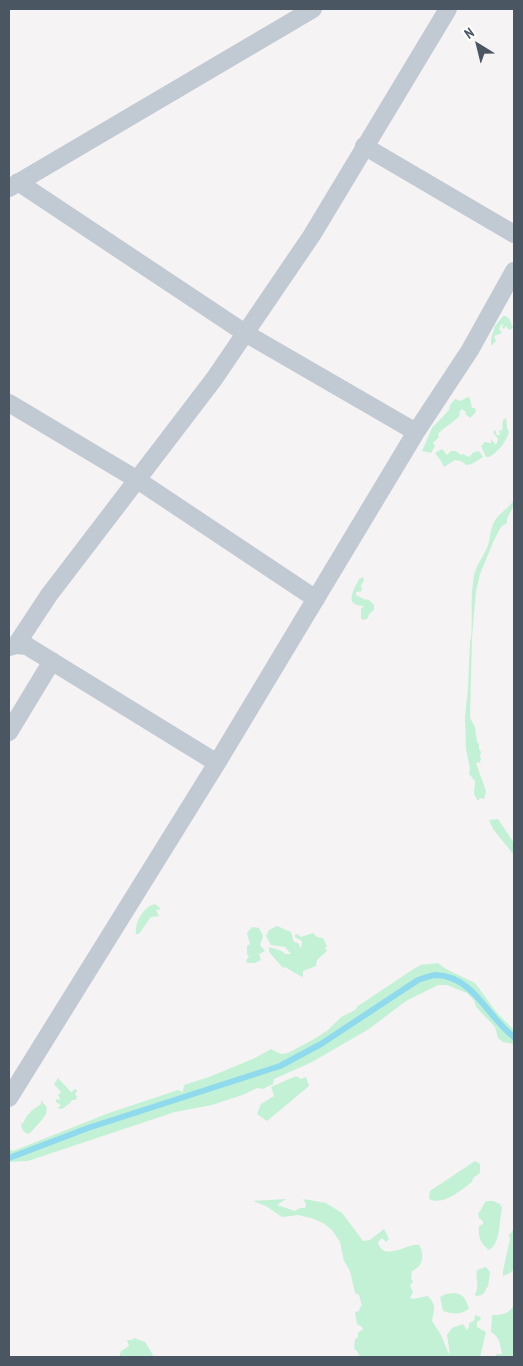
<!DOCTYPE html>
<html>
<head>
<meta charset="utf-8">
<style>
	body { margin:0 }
	#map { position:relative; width:523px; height:1366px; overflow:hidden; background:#f5f3f3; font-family:"PT Sans Narrow",sans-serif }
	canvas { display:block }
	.frame { position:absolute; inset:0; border:10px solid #4a5661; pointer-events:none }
	.north { position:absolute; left:453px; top:20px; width:50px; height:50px; -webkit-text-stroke:4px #fff; paint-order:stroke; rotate:324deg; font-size:14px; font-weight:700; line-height:20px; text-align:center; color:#4a5661 }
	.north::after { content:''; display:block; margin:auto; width:18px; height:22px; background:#4a5661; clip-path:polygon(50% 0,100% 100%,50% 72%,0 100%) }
</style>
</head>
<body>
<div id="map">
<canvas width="523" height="1366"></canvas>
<div class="frame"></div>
<div class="north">N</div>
</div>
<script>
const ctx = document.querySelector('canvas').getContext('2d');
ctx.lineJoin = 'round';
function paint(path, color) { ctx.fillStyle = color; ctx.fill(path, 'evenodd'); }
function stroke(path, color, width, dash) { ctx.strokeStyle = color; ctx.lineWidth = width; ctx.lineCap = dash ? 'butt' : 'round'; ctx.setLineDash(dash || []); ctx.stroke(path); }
const green = new Path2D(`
	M503,316H506L510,320L513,328L509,330L506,326L504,329L502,327L504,324L501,325L499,329L502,333L494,336L496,341L491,346V339L495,326Z
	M468,397L470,398L472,408H475L476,412L470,418L465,414L466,412L462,409L459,412L460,415C456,421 444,427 438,434L439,437L433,443L435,446L431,453L422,451L432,428L449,410L450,405L455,399L460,401Z
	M506,418L507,428L509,432C506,442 498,452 489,457H486L481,446L485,442L491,443V439L496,445L498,439L493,432L495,430L497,435H500L499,430L502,431L503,420Z
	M442,449L447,455L451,451H456L461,455L463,454L469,457L474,452L479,451L483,457L472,464L466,465L461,461L455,460L444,467L441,461L435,453Z
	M514,500C514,511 506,515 507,523L501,527L495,538L480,574L476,591L472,638L470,718L475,727L477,742L479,744V749L481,752L480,756L481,759L480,762L476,763L486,791L484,799L480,798L478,801L474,794L475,781L469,774L470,769L466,749L465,718L468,688L470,642C473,636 471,603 472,592C473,585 473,576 476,569C479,561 485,554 488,545C491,537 490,527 496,519C500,513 509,508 514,500Z
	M363,577L364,581L361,585L362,591L356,592V595L366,600L368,599L374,605V610L369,614L368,618L364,620L361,619V609L364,606C343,606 354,589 359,579Z
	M498,819L514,843V855L493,829L489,820Z
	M155,904L161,909L156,910L159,916L151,917L139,934H136C135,922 143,907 155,904Z
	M277,926L291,932L294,942L298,943L301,949L302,941L295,937V935L297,934L301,937L313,933L317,937L323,938L327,946L325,948L327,951L317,960L316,966L303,971V976L302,977L285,967L283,968L269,952V947L282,951L285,954H291L285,947L271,945L266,936L269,930Z
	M252,927L259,928L263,936L260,945L265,951L259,954L261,960L255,963H247L246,960L249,957L247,954V946L250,944L247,933Z
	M438,963L446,969L475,983L497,1013L514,1030V1044L503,1042L498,1038L495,1027L476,1007L474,1000L467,993L447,985H438L406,1001L369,1029L312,1062L274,1079L273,1084L263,1089L257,1088L245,1094L212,1105L175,1112L28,1161L9,1162V1149L13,1151L109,1113L178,1090L183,1092L184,1085L209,1077L255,1058L271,1049L281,1054L288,1053L316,1038L328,1030L341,1017L355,1010L358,1006L415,968L421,965Z
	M296,1076L301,1079L306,1077L309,1086L267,1121L257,1114L261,1104L274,1096L271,1087Z
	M58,1078L71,1092L76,1089L77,1091L75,1094L77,1097L75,1100H72L70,1103L62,1109L57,1108L61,1105L56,1102V1099L59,1100L60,1098L58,1095L61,1092L54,1084Z
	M41,1100L47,1108L46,1114L41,1121L29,1134C24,1133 22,1130 21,1124L24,1122C26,1114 34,1109 41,1104Z
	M475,1161L480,1164V1173L473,1178L472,1182C461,1190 444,1206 429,1199L430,1191Z
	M286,1199L277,1205L295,1211L300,1208H305L306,1204L303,1199L326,1203L342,1213L363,1241L370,1240L384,1229L389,1239L386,1242L382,1238L378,1242C383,1263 407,1243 419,1245C425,1254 423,1267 412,1271L411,1278L413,1282L410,1285L413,1293L410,1297L412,1299L428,1296C437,1307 434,1309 432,1321L441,1335L448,1352L450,1355L447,1335L452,1328L463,1324L467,1330L469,1327V1323L475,1320L474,1317L476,1315L480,1317L481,1319L477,1322V1327L486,1332L480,1357H360L357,1351L354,1349L355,1339L358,1338V1333L363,1329L362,1327L357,1324L355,1312L359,1311L360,1307L362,1306L359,1295L355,1293L350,1271L344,1261L340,1242L332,1230L323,1223L311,1218L298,1215L282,1217L266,1206L253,1201Z
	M486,1201H493L500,1204L502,1208C499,1221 501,1243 489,1250C480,1243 478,1237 479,1226L483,1224V1221L479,1218L478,1214Z
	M514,1229V1266L512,1272L503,1276V1271L510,1239L509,1235Z
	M486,1267L490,1272L488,1287L486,1288C485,1295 482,1295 476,1296L475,1294C480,1288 475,1278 477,1270Z
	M455,1293C465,1295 466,1300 469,1309C459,1315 453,1314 443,1311L440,1297L446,1294Z
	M514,1304V1357H494L497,1354H502C500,1345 500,1337 491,1332L492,1315C502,1315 510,1314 514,1304Z
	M134,1338L145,1342L153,1355L152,1357H119L121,1351L129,1346L127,1340H132Z`);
const stream = new Path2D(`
	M9,1158L88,1128L280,1066L321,1044L418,980C424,978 431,975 437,975C474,977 488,1018 514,1037`);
const minor = new Path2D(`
	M364,146L514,234
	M18,182L245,333L416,432
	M9,188L313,9
	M9,403L136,479L316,599
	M16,645L49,595L214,379L312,235L448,9
	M9,647L16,645L27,646L217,763
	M9,732L52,661
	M9,1098L217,763L416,432L470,350L514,271`);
paint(green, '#c3f1d5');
stroke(stream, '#90daee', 6);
stroke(minor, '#c1cad2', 18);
</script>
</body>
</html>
